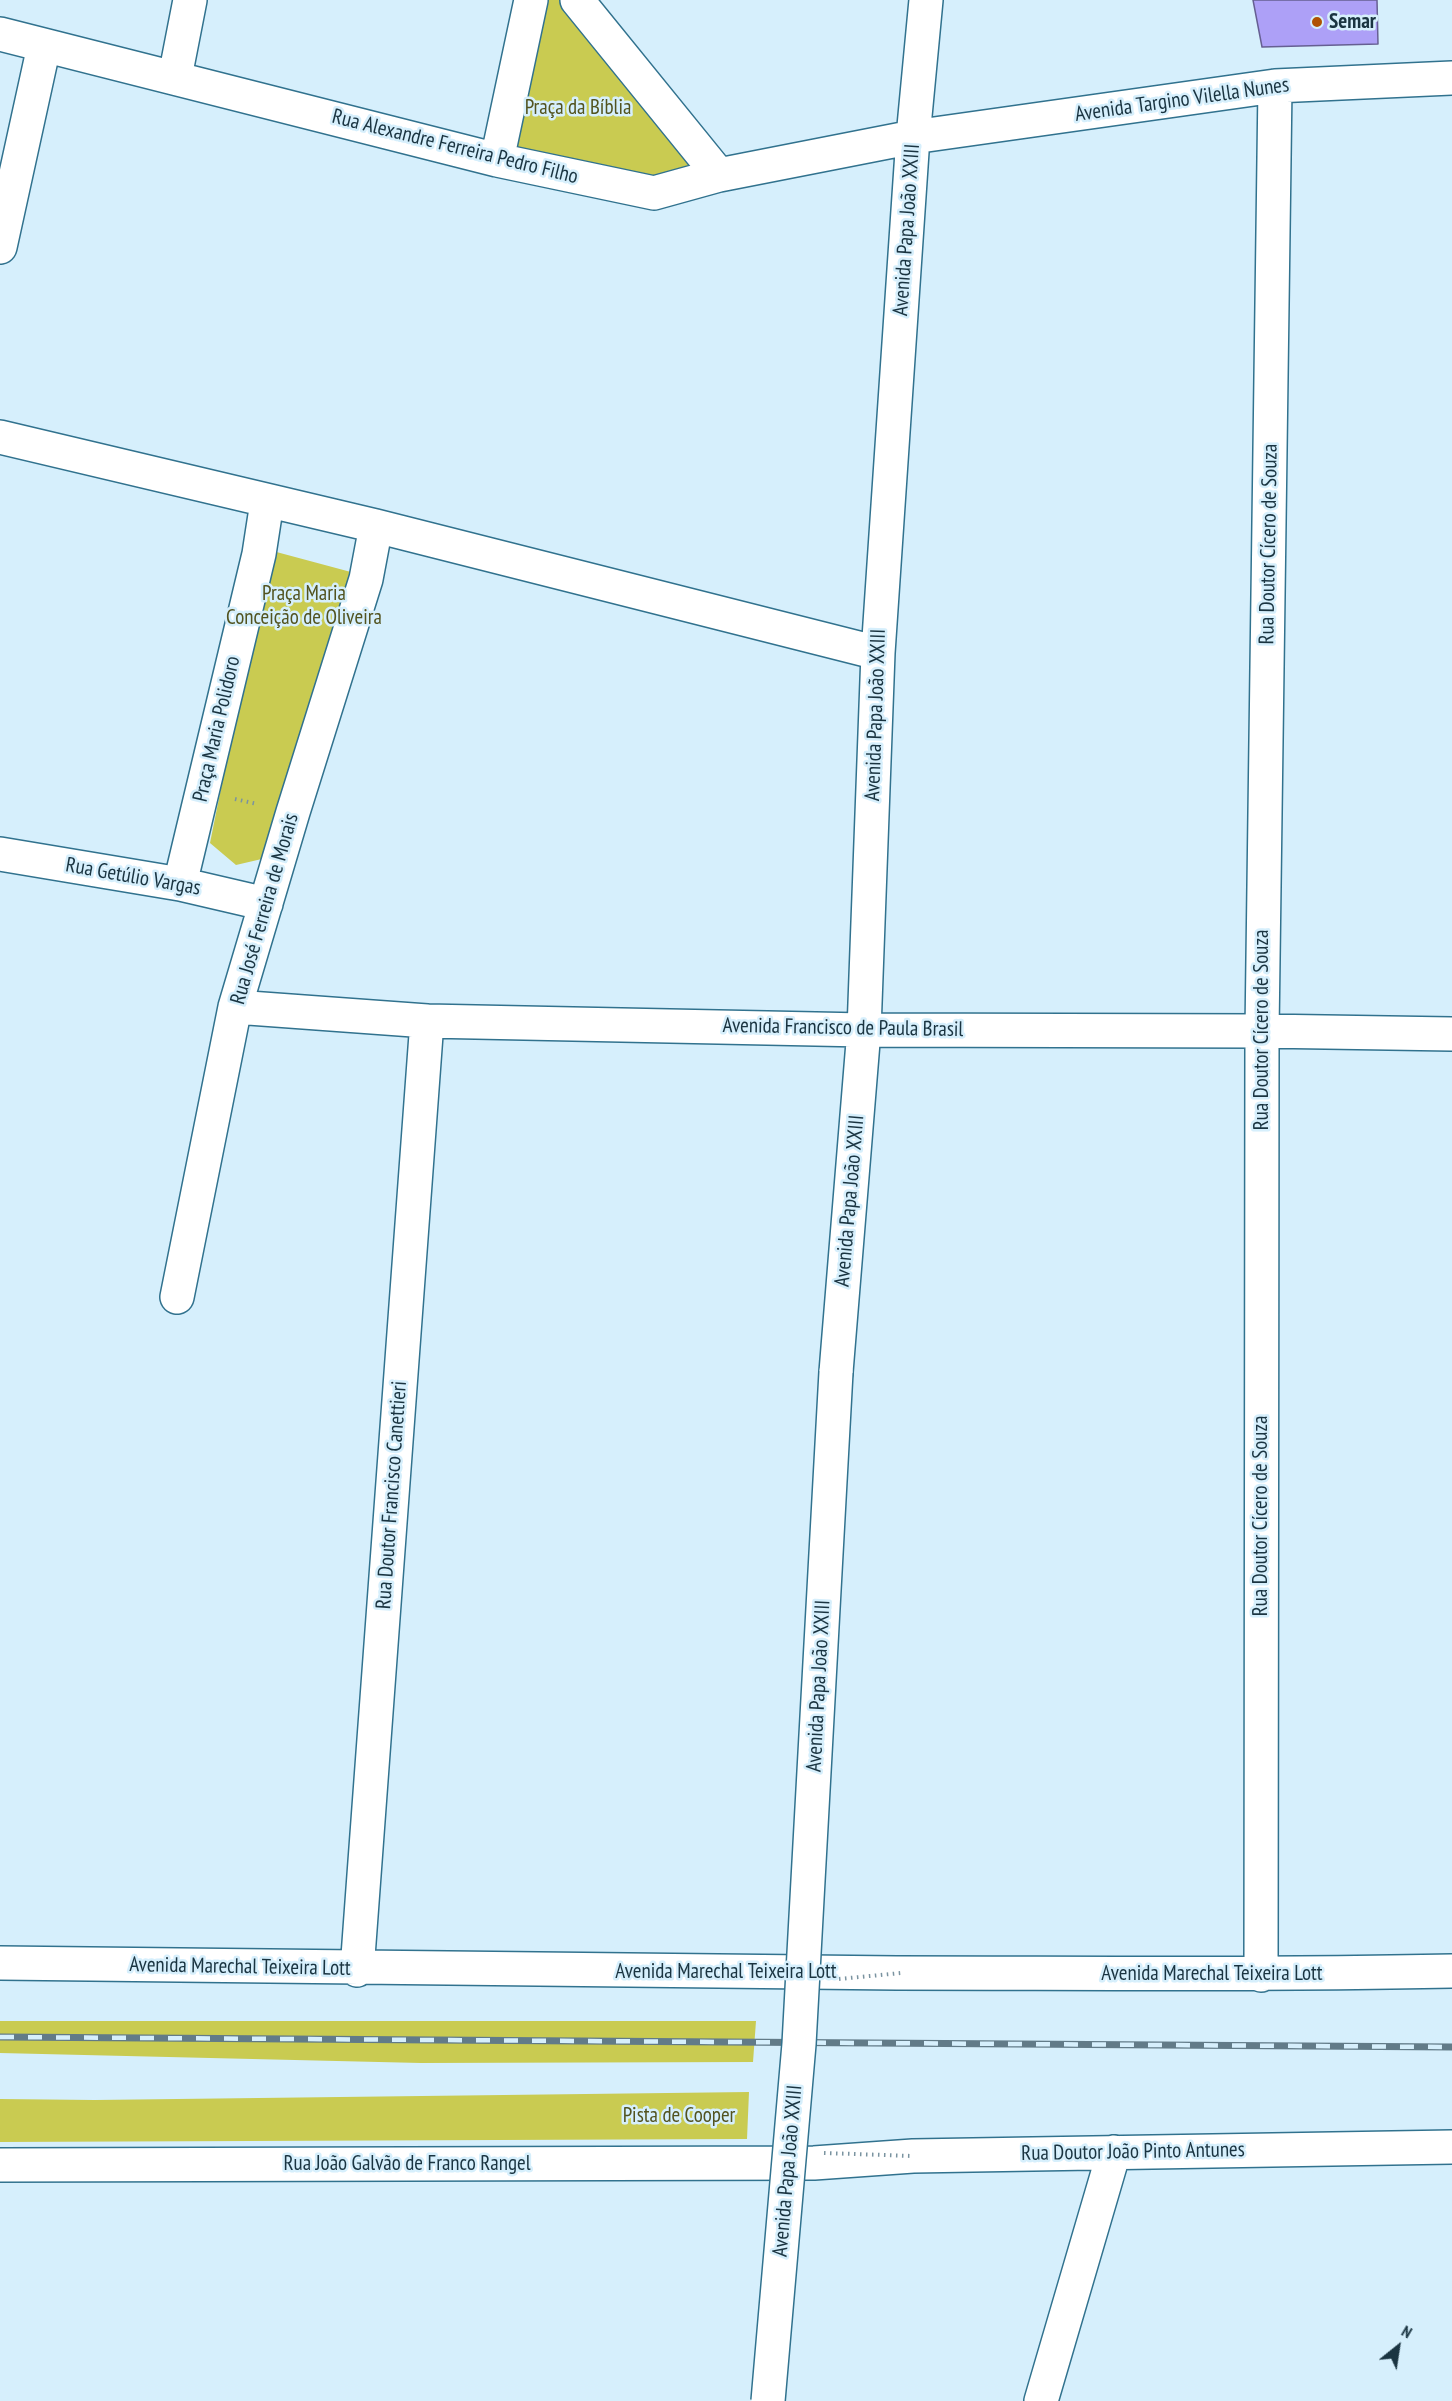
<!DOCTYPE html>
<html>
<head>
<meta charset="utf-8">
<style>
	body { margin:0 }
	#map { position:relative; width:1452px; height:2401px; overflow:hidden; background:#d6effc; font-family:"PT Sans Narrow",sans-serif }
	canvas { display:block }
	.north { position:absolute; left:1368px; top:2317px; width:60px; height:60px; -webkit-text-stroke:4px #d6effc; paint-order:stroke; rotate:30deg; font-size:16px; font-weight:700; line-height:24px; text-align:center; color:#1a3441 }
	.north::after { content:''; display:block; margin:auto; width:21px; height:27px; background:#1a3441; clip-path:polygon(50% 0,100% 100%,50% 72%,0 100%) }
</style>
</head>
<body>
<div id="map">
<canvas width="1452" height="2401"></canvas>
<div class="north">N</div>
</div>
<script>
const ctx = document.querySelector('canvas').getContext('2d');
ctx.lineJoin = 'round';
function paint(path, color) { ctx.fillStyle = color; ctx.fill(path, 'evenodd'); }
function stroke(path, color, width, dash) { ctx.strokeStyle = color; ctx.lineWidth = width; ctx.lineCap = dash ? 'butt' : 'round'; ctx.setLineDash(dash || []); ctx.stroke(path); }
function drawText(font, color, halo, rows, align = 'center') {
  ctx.font = font + ' "PT Sans Narrow",sans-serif'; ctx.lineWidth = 5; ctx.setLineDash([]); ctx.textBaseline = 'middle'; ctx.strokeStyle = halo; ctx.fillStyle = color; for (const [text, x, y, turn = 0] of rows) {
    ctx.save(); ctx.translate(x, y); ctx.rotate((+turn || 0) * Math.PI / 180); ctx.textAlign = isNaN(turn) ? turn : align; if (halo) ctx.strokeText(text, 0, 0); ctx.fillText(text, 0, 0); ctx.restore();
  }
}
const green = new Path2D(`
	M531,0H577L719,175L654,193L497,160Z
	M269,550L362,575L266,858L236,865L210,843Z
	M0,2021H756L753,2062L421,2063L0,2053Z
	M749,2092L747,2139L0,2142V2099L95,2100Z`);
const building = new Path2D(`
	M1253,0H1377L1378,44L1262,47Z`);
const path = new Path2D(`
	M235,799L257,804`);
const minor = new Path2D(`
	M577,0L719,175
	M0,34L497,160L654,193L719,175L913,137L1275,86L1452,78
	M175,77L190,0
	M497,160L531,0
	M0,247L44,46
	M0,437L376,526L878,653
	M0,854L180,884L266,904
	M180,884L259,554L267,502
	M235,1007L427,1021L864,1030L1262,1031L1452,1034
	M177,1297L235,1007L293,812L366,579L376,526
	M836,1372L864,1030L878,653L913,137L926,0
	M0,1963C299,1969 598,1972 897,1973C1082,1973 1267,1975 1452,1971
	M357,1970L427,1021
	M1261,1975L1262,1031L1275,86
	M0,2165L814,2163L913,2156L1452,2147
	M1041,2401L1114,2152`);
const rail = new Path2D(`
	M0,2037L1452,2047`);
const pathBridge = new Path2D(`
	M839,1979L901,1973
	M824,2153L913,2156`);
const minorBridge = new Path2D(`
	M768,2401L799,2044L836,1372`);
const markers = [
	[1317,22,6,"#b05202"]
];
const poiNames = [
	["Semar",1329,22]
];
const streetNames = [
	["Avenida Targino Vilella Nunes",1182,100,-8],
	["Rua Alexandre Ferreira Pedro Filho",455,147,14],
	["Avenida Papa João XXIII",907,230,-86],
	["Rua Doutor Cícero de Souza",1269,544,-89],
	["Avenida Papa João XXIII",876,715,-88],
	["Praça Maria Polidoro",217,729,-77],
	["Rua Getúlio Vargas",133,877,10],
	["Rua José Ferreira de Morais",265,909,-74],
	["Avenida Francisco de Paula Brasil",843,1028,1],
	["Rua Doutor Cícero de Souza",1262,1030,-90],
	["Avenida Papa João XXIII",850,1201,-85],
	["Rua Doutor Francisco Canettieri",392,1495,-86],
	["Rua Doutor Cícero de Souza",1261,1516,-90],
	["Avenida Papa João XXIII",819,1686,-87],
	["Avenida Marechal Teixeira Lott",240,1967,1],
	["Avenida Marechal Teixeira Lott",726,1972],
	["Avenida Marechal Teixeira Lott",1212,1974],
	["Rua Doutor João Pinto Antunes",1133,2152,-1],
	["Rua João Galvão de Franco Rangel",407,2164],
	["Avenida Papa João XXIII",788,2171,-85]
];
const parkNames = [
	["Praça da Bíblia",578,108],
	["Praça Maria",304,594],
	["Conceição de Oliveira",304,618],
	["Pista de Cooper",679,2116]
];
paint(green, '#c9cb51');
paint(building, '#ada0f7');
stroke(building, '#665f92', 1.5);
stroke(minor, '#31728e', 36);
stroke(path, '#7a93a0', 4, [1.5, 4.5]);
stroke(minor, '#fff', 33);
stroke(rail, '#627b88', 7);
stroke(rail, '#d6effc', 4.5, [14]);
stroke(minorBridge, '#31728e', 36, []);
stroke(pathBridge, '#7a93a0', 4, [1.5, 4.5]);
stroke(minorBridge, '#fff', 33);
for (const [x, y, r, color] of markers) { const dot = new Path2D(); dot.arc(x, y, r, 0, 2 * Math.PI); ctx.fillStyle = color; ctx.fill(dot); stroke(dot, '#d6effc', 2); }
drawText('bold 21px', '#1a3441', '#d6effc', poiNames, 'left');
drawText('21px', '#1a3441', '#d6effc', streetNames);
drawText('21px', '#52531f', '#d6effc', parkNames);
</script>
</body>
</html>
